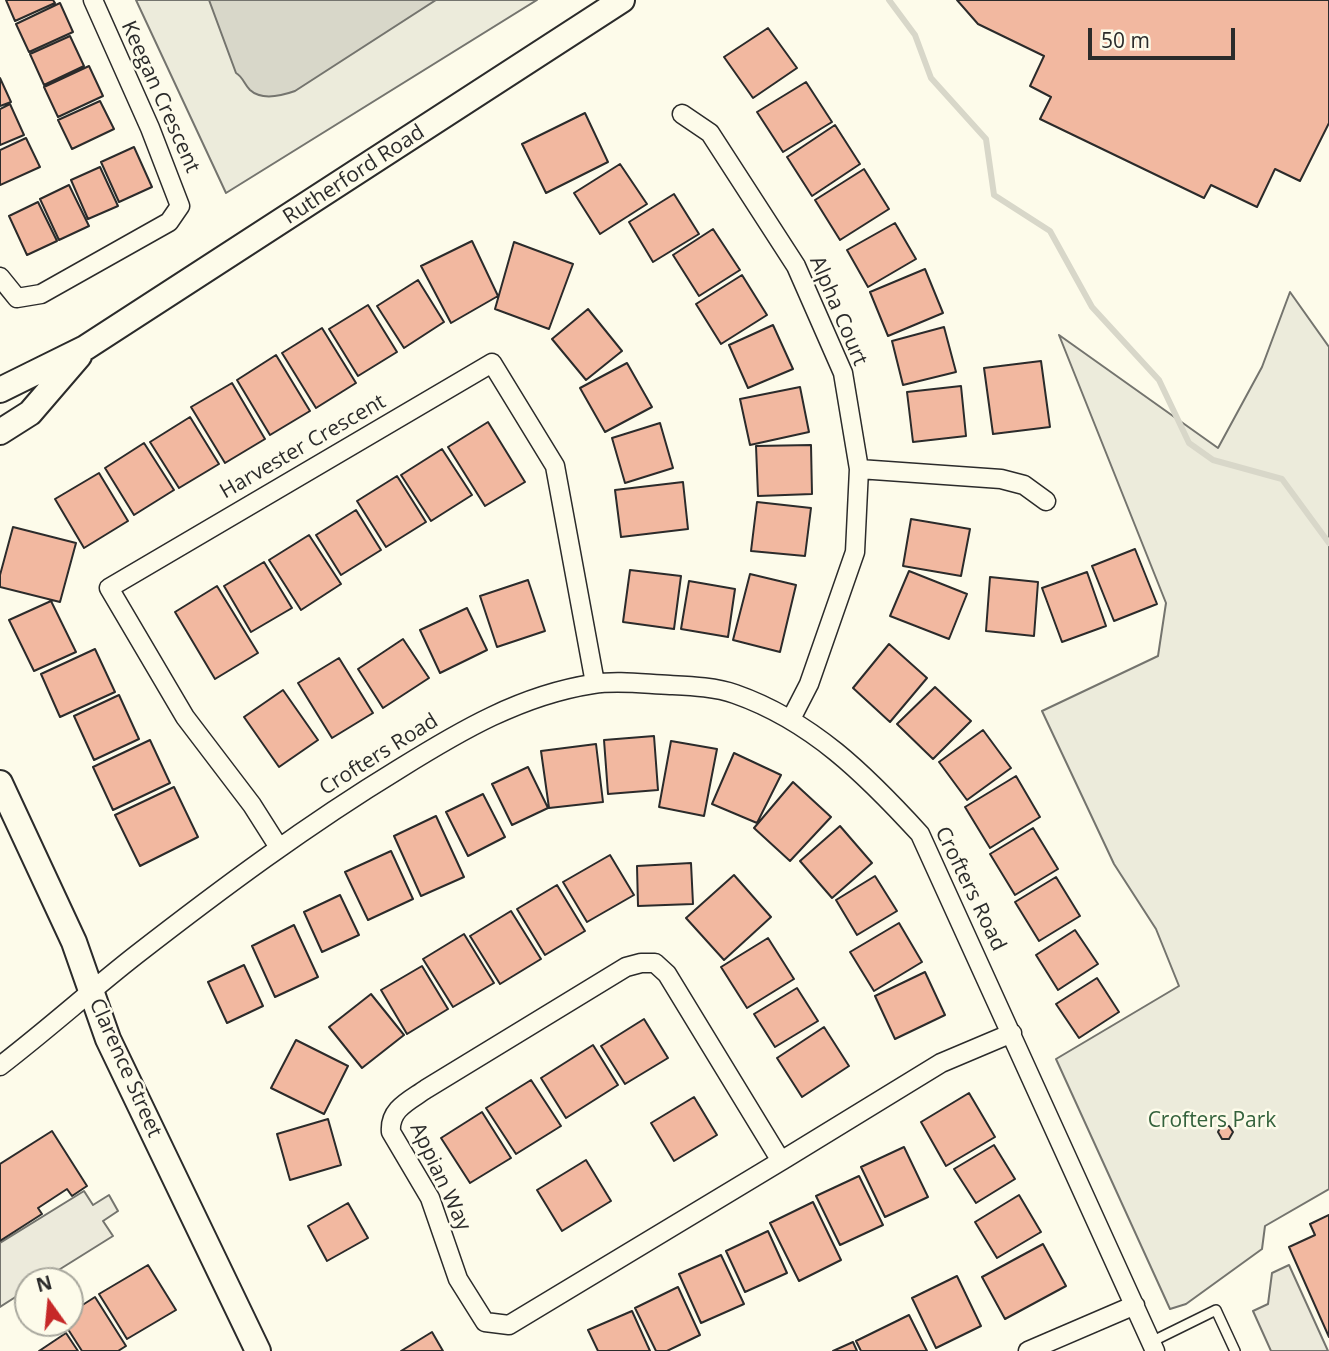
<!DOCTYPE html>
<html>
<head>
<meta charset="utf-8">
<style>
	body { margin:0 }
	#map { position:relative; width:1329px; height:1351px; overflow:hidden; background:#fdfbea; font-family:"Open Sans",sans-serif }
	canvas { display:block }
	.north { position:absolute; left:14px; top:1267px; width:70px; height:70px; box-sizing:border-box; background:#fdfbea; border:2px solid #a9a89e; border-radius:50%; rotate:345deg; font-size:19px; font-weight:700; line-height:28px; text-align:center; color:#2b2b2b }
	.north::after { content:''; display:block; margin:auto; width:24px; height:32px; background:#c62828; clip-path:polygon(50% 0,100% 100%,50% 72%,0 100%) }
	.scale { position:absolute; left:1088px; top:28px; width:147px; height:32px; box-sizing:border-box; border:4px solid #2b2b2b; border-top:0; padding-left:9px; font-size:21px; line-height:24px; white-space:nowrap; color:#2b2b2b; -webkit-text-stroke:5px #fdfbea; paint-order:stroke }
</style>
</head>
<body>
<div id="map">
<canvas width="1329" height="1351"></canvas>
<div class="north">N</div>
<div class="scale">50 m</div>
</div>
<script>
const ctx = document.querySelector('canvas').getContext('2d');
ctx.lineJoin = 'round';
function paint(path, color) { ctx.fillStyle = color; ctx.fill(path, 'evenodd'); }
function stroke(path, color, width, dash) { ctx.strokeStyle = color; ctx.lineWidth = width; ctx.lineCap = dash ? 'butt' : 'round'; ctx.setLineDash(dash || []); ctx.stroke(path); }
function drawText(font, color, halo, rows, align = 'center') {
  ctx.font = font + ' "Open Sans",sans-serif'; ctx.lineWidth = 5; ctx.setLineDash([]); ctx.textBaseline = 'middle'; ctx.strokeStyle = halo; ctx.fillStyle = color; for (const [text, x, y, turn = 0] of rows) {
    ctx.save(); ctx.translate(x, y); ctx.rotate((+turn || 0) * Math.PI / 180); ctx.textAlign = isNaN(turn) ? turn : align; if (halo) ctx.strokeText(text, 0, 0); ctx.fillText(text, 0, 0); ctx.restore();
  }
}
const green = new Path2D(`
	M136,0H537L226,193Z
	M1290,292L1329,347V1189L1265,1226L1262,1249L1186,1304L1170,1309L1056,1059L1179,986L1156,929L1114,864L1042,711L1158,656L1166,603L1059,335L1218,448L1262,367Z`);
const parking = new Path2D(`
	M84,1191L93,1205L109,1195L118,1211L103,1221L113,1236L41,1281H28V1289L0,1307V1243Z
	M1289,1265L1328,1351H1271L1253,1311L1268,1304L1272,1273Z`);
const water = new Path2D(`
	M209,0H436L295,91C281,96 262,101 250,90C244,84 243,77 236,73Z`);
const stream = new Path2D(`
	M889,0L915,35L931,78L986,139L994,195L1050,231L1092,307L1159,380L1189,443L1213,460L1282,479L1329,543`);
const building = new Path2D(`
	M6,0H53L55,3L15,21Z
	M957,0H1329V123L1300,181L1275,169L1257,207L1211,185L1204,198L1040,119L1051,97L1030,86L1044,56L978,24Z
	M60,3L73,32L29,52L16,24Z
	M768,28L797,68L753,98L724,57Z
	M70,36L84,66L44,85L30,54Z
	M89,66L103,96L58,117L44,87Z
	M0,78L11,102L0,106Z
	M806,82L832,122L783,152L757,112Z
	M100,101L114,129L72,149L58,120Z
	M10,104L24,135L0,145V109Z
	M585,113L608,162L546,193L522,144Z
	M835,125L860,164L812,196L787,157Z
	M26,138L40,167L0,185V150Z
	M134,147L152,187L119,202L101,162Z
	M620,164L647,204L600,234L574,193Z
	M100,167L118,206L88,219L71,180Z
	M864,169L889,209L840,240L815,200Z
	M69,185L89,226L59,240L40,199Z
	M674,194L699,234L653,262L629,222Z
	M38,202L57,241L27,255L9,216Z
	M895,223L916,259L868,287L847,250Z
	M713,229L740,270L699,296L673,255Z
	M472,241L498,296L451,323L421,266Z
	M514,242L573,264L549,329L495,309Z
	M925,269L943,313L888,336L870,292Z
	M742,275L767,315L721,344L696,304Z
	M418,280L444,322L404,348L377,306Z
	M368,305L397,352L358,376L329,329Z
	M588,309L622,351L586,380L552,339Z
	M773,325L793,369L748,388L729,345Z
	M944,327L956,372L903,385L892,341Z
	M322,328L356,383L316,408L282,353Z
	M276,355L310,411L270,435L237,380Z
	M1041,361L1050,427L993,434L984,368Z
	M627,363L652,407L605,432L580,388Z
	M232,383L265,439L225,463L191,407Z
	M961,386L966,436L913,442L907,392Z
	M800,387L809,432L750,445L740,399Z
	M190,417L219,464L179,488L150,442Z
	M488,422L525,482L485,506L448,447Z
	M660,423L673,468L625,483L612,438Z
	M144,443L174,490L134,515L105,468Z
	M811,445L812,494L758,496L756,446Z
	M442,449L472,495L431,521L401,475Z
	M99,473L128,521L84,548L55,499Z
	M397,476L426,522L386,547L357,501Z
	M683,482L688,529L621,537L615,490Z
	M757,502L811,508L805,556L751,551Z
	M356,510L381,550L341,575L316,535Z
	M911,519L970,529L961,576L903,566Z
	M13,527L76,543L60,602L0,587V575Z
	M309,535L341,584L301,610L269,560Z
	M1135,549L1157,604L1114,621L1092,566Z
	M264,562L292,608L251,632L224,586Z
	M630,570L681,576L674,629L623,622Z
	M909,571L967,594L949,639L890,616Z
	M1087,572L1106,626L1062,642L1042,588Z
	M750,574L796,585L780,652L733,640Z
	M990,577L1038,582L1034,636L986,631Z
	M528,580L545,631L497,647L480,596Z
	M689,581L735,589L728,637L681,629Z
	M217,586L258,653L215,679L175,612Z
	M51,601L76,652L34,671L9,620Z
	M467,608L487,650L440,673L420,630Z
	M403,639L429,678L383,708L358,669Z
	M889,644L927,678L890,722L853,688Z
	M95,649L115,692L60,717L41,674Z
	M339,658L373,713L332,738L298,683Z
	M935,687L971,721L933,759L897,724Z
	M283,690L318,740L279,767L244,717Z
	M119,695L139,739L94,760L74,716Z
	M983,730L1011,768L967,800L939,762Z
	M654,736L658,790L608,794L604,740Z
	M150,740L170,783L113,810L93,767Z
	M671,741L717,749L704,816L659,807Z
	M596,744L603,802L549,808L541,751Z
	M734,753L781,775L757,823L712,804Z
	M528,767L548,808L512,825L492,784Z
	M1016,776L1040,817L990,848L965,807Z
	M793,782L831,817L790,861L754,828Z
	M174,787L198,837L140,866L115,815Z
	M483,794L505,837L468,856L446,812Z
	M436,816L464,877L421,896L394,836Z
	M840,826L872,863L832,898L800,861Z
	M1033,828L1058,869L1015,895L990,854Z
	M391,851L413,899L368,920L345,872Z
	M610,855L634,895L587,922L563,882Z
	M691,863L693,904L638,906L637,866Z
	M734,875L771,917L724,960L686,918Z
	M875,876L897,911L857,935L836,900Z
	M1056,877L1080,916L1039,941L1015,902Z
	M557,885L585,931L545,955L517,909Z
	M340,895L359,935L322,952L304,912Z
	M511,911L541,959L500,984L470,936Z
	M899,923L922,962L874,991L850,952Z
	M294,925L318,977L275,997L252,946Z
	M1075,930L1098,964L1058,990L1036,955Z
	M464,934L494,983L453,1007L423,959Z
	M768,938L794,979L747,1008L721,967Z
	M244,965L263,1006L227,1023L208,982Z
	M422,966L448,1009L407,1034L381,990Z
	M925,972L945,1015L895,1039L875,996Z
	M1097,978L1119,1012L1079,1038L1056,1004Z
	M797,988L818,1021L775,1047L754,1014Z
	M371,994L404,1035L362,1068L329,1027Z
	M644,1019L668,1058L625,1084L601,1046Z
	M824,1027L849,1066L802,1097L777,1058Z
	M296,1040L348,1066L324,1114L271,1088Z
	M593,1045L618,1085L566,1118L541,1078Z
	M531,1080L561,1126L516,1154L486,1108Z
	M969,1093L995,1137L946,1166L921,1122Z
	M694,1097L717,1135L674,1161L651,1123Z
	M482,1112L511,1158L470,1183L441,1138Z
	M328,1119L341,1165L290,1180L277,1134Z
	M1221,1126H1229L1233,1132L1229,1139H1222L1218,1132Z
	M52,1131L87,1186L72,1196L67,1189L38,1208L42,1214L0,1241V1164Z
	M994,1145L1015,1179L976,1203L954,1169Z
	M904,1147L928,1197L885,1217L861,1167Z
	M586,1160L611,1201L562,1231L537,1190Z
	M859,1176L883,1225L840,1245L816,1196Z
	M1019,1195L1041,1232L997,1258L975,1222Z
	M813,1202L841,1260L799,1281L770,1223Z
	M348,1203L368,1238L327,1261L308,1226Z
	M1329,1215V1337L1289,1247L1315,1235L1310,1224Z
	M768,1231L787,1273L745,1292L726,1251Z
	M1043,1244L1066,1286L1005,1319L982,1277Z
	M721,1255L744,1304L701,1323L679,1274Z
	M148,1265L176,1310L127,1339L99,1294Z
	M957,1276L981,1326L936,1348L912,1298Z
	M678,1287L700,1335L667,1351H656L635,1308Z
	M95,1297L126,1346L118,1351H82L64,1323H70V1313Z
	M632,1311L650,1351H598L588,1330Z
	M909,1315L927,1351H861L856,1341Z
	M432,1332L443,1351H401Z
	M66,1333L78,1351H39Z
	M853,1342L857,1351H833Z`);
const lane = new Path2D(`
	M1151,1342L1216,1310L1235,1351`);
const street = new Path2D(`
	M682,114L710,133L796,266L843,373L859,469L855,552L809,684L791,719
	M0,277L17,298L41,294L169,222L180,206L150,128L93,0
	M859,469L1001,479L1024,485L1046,501
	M278,846L252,805L185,717L109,588L492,363L555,466L595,683
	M641,963H655L667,974L781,1161L509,1325L485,1322L458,1279L430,1198L391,1132C389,1109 409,1101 426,1089L626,967Z
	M0,1066C47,1030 90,991 136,955C221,889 307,825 399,769C460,731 521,695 593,684C618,680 645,684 670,685C690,686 716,687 735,694C812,721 866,775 920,834L1155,1351
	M781,1161L941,1063L1012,1033
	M1028,1351L1135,1305`);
const secondary = new Path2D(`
	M0,390L85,348L622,0
	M0,432L30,413L79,356
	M0,783L74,942L108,1039L258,1351`);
const streetNames = [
	["Keegan Crescent",160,97,66],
	["Rutherford Road",354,175,-33],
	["Alpha Court",838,311,67],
	["Harvester Crescent",303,447,-30],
	["Crofters Road",379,755,-32],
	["Crofters Road",970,889,64],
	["Clarence Street",125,1068,66],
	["Appian Way",440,1177,65]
];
const parkNames = [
	["Crofters Park",1212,1121]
];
paint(green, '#ecebdb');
stroke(green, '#74746e', 2);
paint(parking, '#eceadb');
stroke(parking, '#74746e', 2);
paint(water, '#d8d7c9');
stroke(water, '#74746e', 2);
stroke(stream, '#d8d7c9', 6);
paint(building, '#f2b8a0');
stroke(building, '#2b2b2b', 2);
stroke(lane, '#2b2b2b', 12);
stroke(street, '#2b2b2b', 21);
stroke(secondary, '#2b2b2b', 28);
stroke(lane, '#fdfbea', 9);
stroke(street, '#fdfbea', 18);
stroke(secondary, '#fdfbea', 24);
drawText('21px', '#2b2b2b', '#fdfbea', streetNames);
drawText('21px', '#34623c', '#fdfbea', parkNames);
</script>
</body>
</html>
